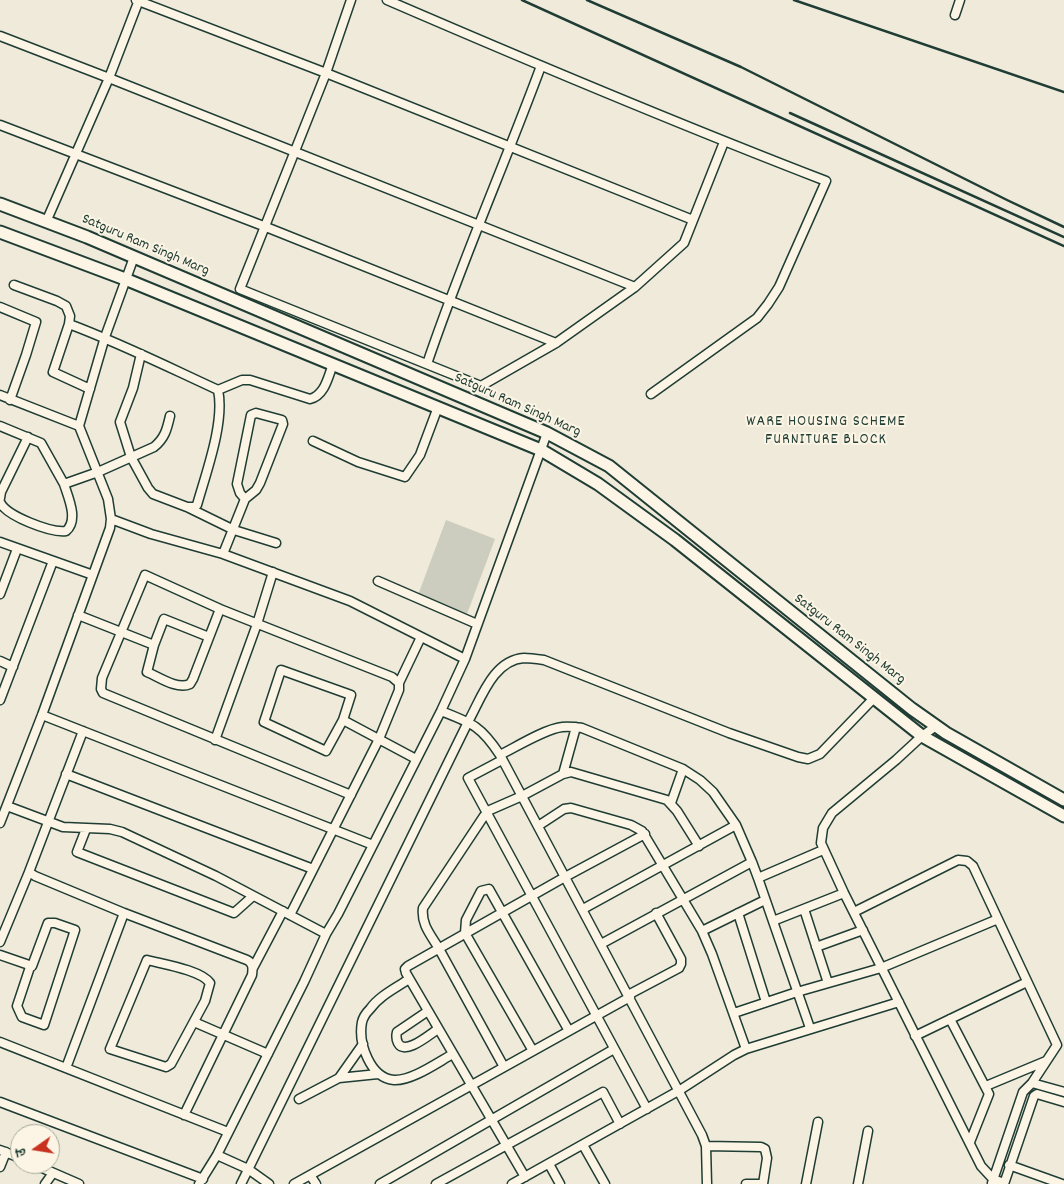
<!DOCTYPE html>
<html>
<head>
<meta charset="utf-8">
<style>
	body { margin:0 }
	#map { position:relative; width:1064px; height:1184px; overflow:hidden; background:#efeada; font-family:Dekko,"Playpen Sans Deva",sans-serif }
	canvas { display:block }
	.north { position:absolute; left:10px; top:1124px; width:50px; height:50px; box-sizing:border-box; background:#fcf5e5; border:1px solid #a4ab9e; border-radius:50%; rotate:257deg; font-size:14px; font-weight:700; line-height:20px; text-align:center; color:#1f3d34 }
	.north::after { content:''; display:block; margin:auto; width:18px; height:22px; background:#c8321e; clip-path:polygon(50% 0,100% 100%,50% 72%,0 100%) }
</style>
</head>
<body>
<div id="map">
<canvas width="1064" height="1184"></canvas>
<div class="north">उ</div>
</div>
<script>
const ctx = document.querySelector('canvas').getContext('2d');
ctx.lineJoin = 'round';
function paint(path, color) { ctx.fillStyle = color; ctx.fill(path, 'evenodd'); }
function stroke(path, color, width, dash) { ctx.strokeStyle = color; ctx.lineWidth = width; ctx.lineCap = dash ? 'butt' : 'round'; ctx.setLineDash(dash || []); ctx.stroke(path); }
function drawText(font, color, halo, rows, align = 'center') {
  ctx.font = font + ' Dekko,sans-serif'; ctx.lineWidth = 4; ctx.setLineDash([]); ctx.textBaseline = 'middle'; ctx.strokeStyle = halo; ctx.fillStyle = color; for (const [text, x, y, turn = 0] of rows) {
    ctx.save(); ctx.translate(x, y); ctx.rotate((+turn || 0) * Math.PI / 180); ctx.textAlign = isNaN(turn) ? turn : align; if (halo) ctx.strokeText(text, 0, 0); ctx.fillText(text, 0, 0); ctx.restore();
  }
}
const green = new Path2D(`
	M446,520L495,539L467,614L418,595Z`);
const street = new Path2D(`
	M136,0L326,73L693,220
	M351,0L326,73L240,289L481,386L556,343L635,287L684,243L724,142
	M387,0C533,63 678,124 826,181L779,287L768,304L757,318L651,394
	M955,15L960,0
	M0,36L109,78L635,287
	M0,125L266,227L556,343
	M46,222L109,78L139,0
	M14,285L57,301L66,306L70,316L69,324C120,343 168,367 218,390C225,422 206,473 197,505L194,507H187L153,494L148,488L131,457L120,422L133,388L141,354
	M0,307L36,322L26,355L10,400
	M69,324L53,372L90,389
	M427,364C461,263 504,166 541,66
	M218,390L242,380H250L310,399C325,395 328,377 333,364
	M0,395L79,426
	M0,426L41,443L64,484L98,472L154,447C165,438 167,429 170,416
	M313,441L358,462L405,477L420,455L438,407
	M0,498L1,492L28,437
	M0,502C6,516 51,533 66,531C79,520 68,497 64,484
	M187,507L234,530L276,543
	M111,519L151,534L223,554L350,601L465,659
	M0,542L93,575
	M223,554L245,499L256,490L260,483L283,424L282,420L256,413L251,415L237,484L240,493L245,499
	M378,581L477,624
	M0,594L17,549
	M78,615L154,645
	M209,637L164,619L154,645L147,672C159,677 177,690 190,684L193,679L220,609
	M0,661L13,667
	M281,670L351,695L343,720L326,751L264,722Z
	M399,683L421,637
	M0,700L53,561
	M441,711C472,723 481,726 500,755L702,1135L706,1146L707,1184
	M42,715L373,845
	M343,720L416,759
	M936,726L922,736L896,760L832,813L823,828L821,843L844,893L981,1166L993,1179L1004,1183
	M83,731L29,872L35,876L124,913L247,960C253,963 253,968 252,975L184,1115
	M215,740L257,624L273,572
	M500,755C516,747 545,729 562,727C569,726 575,727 582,728L683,769L700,780L713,792L736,825L752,862
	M502,760L468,778L647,1109
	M66,774L313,869
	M563,774L576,727
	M671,803L683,769
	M7,806L63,827L110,829L122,832L216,876L326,934
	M0,823L42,715L110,528L111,519L108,499L79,426L105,337L134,257
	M538,826L564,809L571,808L631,825L642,831L702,931L712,954L746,1049
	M86,829L77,852L234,913L253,896
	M583,909L736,825
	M804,909L828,983
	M854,912L958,860L967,861L973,866L1057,1045L1032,1083L1023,1092L992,1183
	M738,913L766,1002
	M290,915L379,739L399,690V683L392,677L220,609L145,575L102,678L101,689L103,693L351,795
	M773,921L844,893
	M702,931L765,900
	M0,942L29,872
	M601,944L752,862L758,878
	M816,947L863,930
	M0,955L32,966L48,923H55L75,930L44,1025L22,1017L17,1006L30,967
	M147,960C162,964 201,970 210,983L205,1001L171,1064L166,1067L110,1049Z
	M253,968L283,911
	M409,979C396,988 379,996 370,1009C367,1012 363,1018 362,1022C358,1043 370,1078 394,1080C412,1081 438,1062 453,1054
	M628,995L679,968L681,964V959L656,913
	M428,1011L397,1032C396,1036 396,1039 398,1043C405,1056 430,1034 438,1029
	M734,1013L797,992L881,968L998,919
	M950,1019L989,1094L970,1142
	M194,1022L268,1054
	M810,1028L758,878L823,850
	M915,1036L1027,982
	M0,1042L228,1132
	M363,1044L339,1078L378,1074
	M533,1051L465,933L466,920L481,891L489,889L569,1031
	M504,1067L438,947C430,934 421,924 423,908L484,816L490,810L522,796L563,774L571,772L667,800L677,811L699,846
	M66,1068L124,913
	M1032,1083L1064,1092
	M986,1086L1046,1061
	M299,1099L339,1078
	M0,1102L203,1179
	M583,1145L605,1184
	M706,1146L761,1147L765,1149L767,1158L763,1184
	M0,1150L20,1158
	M217,1155L248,1169L269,1184
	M33,1164L79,1184
	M549,1164L560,1184
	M1009,1165L1062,1184
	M0,1167L6,1152
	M310,1175L316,1184
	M525,1177L406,973L405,969L408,966L565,877L645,834
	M45,1184L53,1173
	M199,1184L217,1155L304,982L326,934L338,914L441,711L465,659L547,433
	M241,1184L468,722C481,699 493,660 524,658C530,658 537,659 544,660L729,733L798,757L808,759L820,754L874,698
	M294,1184L630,997
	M380,1184L614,1049
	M436,1184L603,1092L620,1124
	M512,1184L680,1090L734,1055L746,1049L899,1002
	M746,1184H763
	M806,1184L818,1122
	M858,1184L868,1131
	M1004,1184L1034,1096L1037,1094L1064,1102`);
const secondary = new Path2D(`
	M0,204L87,237L547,433L609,466L912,709L946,733L1064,800
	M0,232L125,279L541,450L598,484L675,540L922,736L1064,816`);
const rail = new Path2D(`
	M522,0L1064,246
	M587,0L741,67L1007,200L1064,227
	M794,0L1064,92
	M790,113L1064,237`);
const streetNames = [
	["Satguru Ram Singh Marg",145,246,23],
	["Satguru Ram Singh Marg",517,406,24],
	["Satguru Ram Singh Marg",849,640,38]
];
const neighbourhoodNames = [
	["WARE HOUSING SCHEME",826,423],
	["FURNITURE BLOCK",826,441]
];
paint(green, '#cccdbf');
stroke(street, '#1f3d34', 11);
stroke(secondary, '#1f3d34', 15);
stroke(street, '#fcf5e5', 8);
stroke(secondary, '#fcf5e5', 11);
stroke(rail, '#1f3d34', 2.5);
drawText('15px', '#1f3d34', '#fcf5e5', streetNames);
ctx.letterSpacing = '1px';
drawText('16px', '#1f3d34', '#fcf5e5', neighbourhoodNames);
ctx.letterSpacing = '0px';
</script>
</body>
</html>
